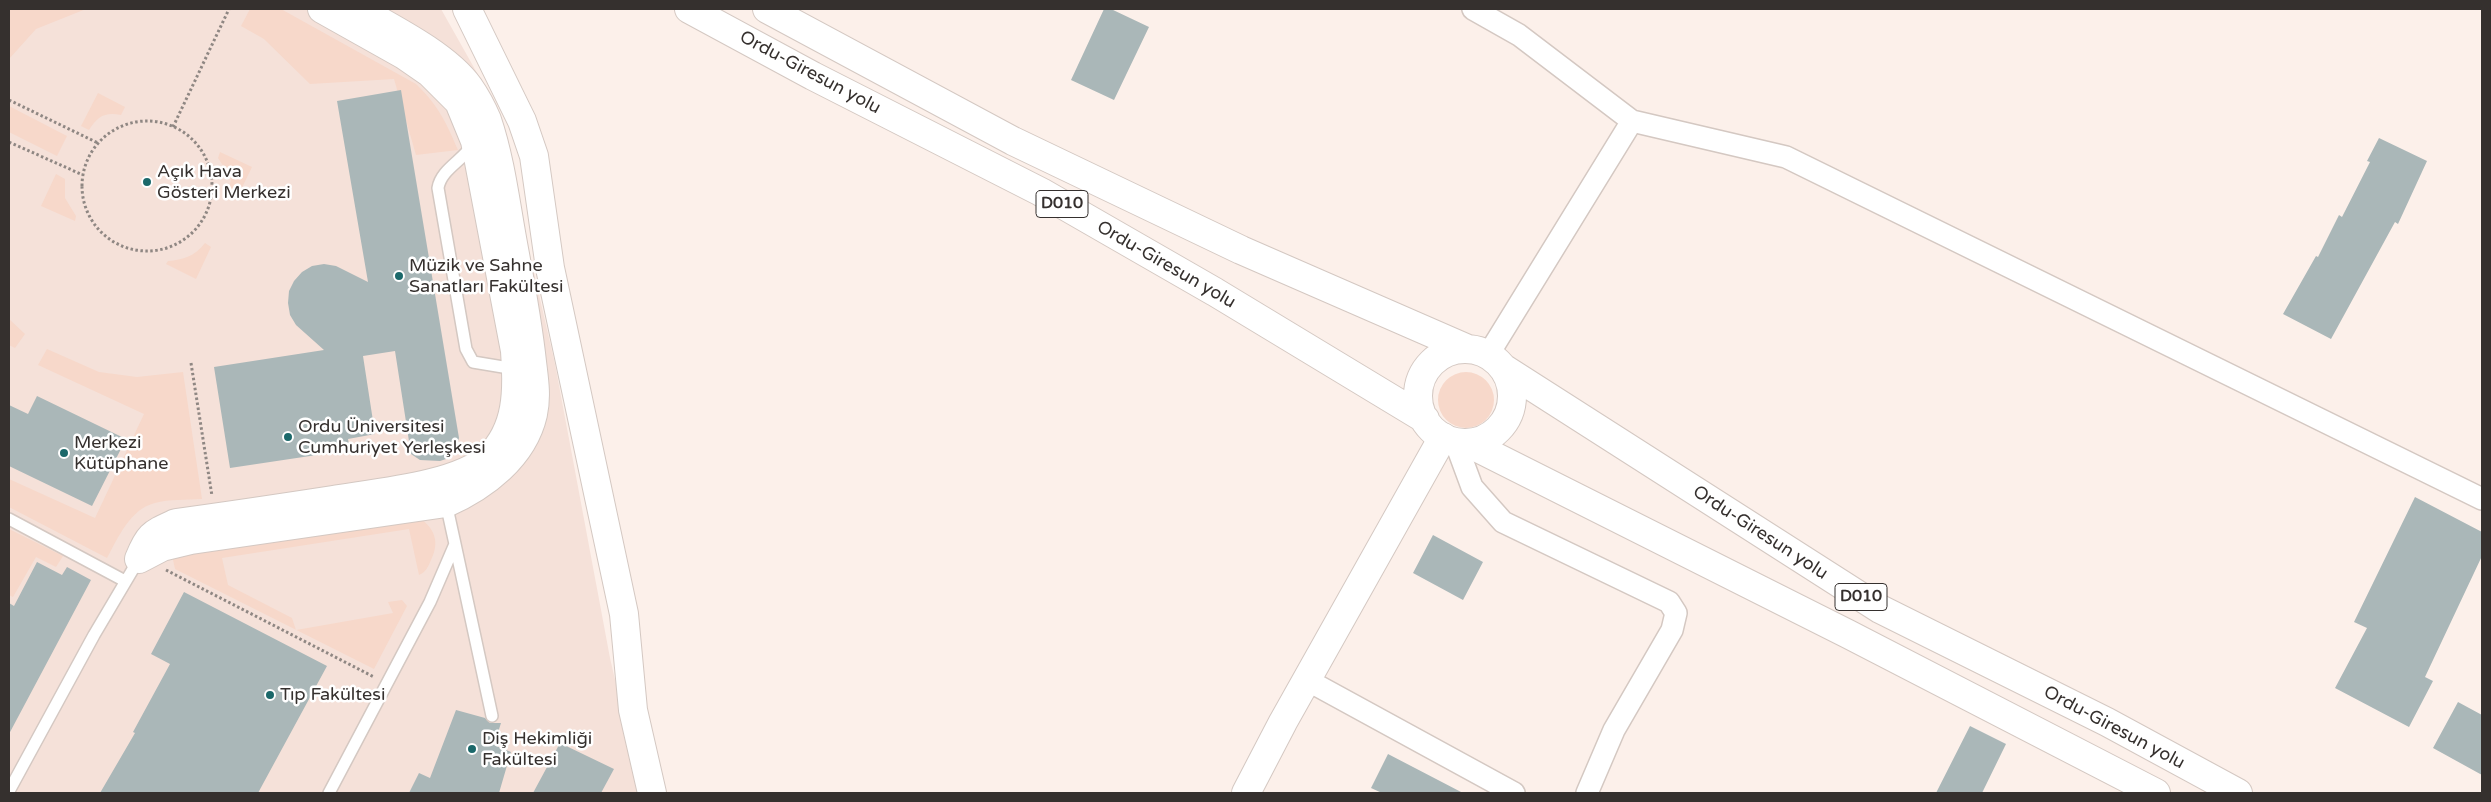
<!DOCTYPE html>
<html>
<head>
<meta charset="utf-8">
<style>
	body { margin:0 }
	#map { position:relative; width:2491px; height:802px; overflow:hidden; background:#fcf0ea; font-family:"Varela Round",sans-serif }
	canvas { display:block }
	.frame { position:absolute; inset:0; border:10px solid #35302e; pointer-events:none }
</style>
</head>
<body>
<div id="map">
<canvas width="2491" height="802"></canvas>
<div class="frame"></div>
</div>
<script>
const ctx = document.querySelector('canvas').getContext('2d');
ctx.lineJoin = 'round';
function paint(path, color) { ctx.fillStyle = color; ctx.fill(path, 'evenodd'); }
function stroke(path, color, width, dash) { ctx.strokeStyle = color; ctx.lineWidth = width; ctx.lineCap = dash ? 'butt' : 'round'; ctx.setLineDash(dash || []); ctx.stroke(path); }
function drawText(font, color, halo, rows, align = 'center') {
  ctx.font = font + ' "Varela Round",sans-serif'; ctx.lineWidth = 5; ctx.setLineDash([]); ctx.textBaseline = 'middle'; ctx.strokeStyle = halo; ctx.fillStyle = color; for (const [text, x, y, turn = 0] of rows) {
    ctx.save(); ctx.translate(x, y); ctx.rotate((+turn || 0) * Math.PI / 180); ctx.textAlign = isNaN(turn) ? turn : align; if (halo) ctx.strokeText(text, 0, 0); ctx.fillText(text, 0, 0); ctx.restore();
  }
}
const built = new Path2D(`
	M9,9H441L490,96L523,225L555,364L610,658L641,793H9Z`);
const green = new Path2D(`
	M9,9H86L36,29L9,59Z
	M250,9H281L416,84C438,105 446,122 458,150L416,155L394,79L310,84L264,39L241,26Z
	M98,93L125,107L121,115C105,112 98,116 89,130L81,126Z
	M9,106L67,136L57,156L9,132Z
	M220,152L252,167L236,200L228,197L231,178L218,158Z
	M56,174L65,179V198L76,216L75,221L41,206Z
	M205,243L211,247L196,279L166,264L168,261C183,260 195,256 205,243Z
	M9,319L25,334L15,348L9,345Z
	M47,349L99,372L137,377L183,372L202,499C187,500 169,499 155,503C130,509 118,538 107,558L9,507V479L95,518L144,414L38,365Z
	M1438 400a28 28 0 1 1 56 0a28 28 0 1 1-56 0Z
	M418,517C435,528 440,542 431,560C428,567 426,572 419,575L409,529L222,558L228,585L292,618L296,630L393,613L388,602L402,600L407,606L374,669L175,569L172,555Z
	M9,529L63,556L56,567L36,557L13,597L9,595Z`);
const building = new Path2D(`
	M1104,9H1111L1149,27L1114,100L1071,80Z
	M401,90L459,438L456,447L446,459L440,461L420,460L411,454L395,351L363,356L375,434L348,439L350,450L230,468L214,367L324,350L296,325L290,315L288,303L289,291L294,281L302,272L312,266L324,264L336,266L368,282L337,101Z
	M2379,138L2427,161L2398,224L2395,222L2331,339L2283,314L2316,256L2318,257L2339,215L2342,217L2370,162L2367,161Z
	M37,396L126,439L92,506L9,466V405L28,414Z
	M2415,497L2482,532V556L2425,677L2433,681L2409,727L2335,688L2367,628L2354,622Z
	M1433,535L1483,562L1463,600L1413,573Z
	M37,562L62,575L67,567L91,580L9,734V603L14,606Z
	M184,592L327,666L258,793H100L135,733L133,732L170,664L151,654Z
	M2458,702L2482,715V775L2433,748Z
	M456,710L485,718L490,723H501L494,745L511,752L499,793H409L419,773L430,778Z
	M1970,726L2006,744L1982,793H1936Z
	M560,743L614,769L601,793H533Z
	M1388,754L1463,793H1382L1371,788Z`);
const path = new Path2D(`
	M9,100L98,143
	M82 186a65 65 0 1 1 130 0a65 65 0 1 1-130 0Z
	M173,127L229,9
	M9,142L83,175
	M191,363L212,496
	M166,570L374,677`);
const lane = new Path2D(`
	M473,144C464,160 441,169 438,188L466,349L473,362L503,367L515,372
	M9,519L125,581
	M455,544L492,716
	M9,791L94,635L139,559
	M329,793L430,602L455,544L446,503`);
const street = new Path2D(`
	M1473,9L1519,35L1632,121L1786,157L2482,499
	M1488,355L1632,121
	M1455,441L1472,487L1503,522L1669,602L1676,613L1672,630L1614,730L1587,793
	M1307,680L1514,793`);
const secondary = new Path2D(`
	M322,9L404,55L430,73L459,102L475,141L515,351C518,390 518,429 489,457C458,486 375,493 333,500C281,508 228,516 176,523C152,534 149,534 139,559L162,547L191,540L446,503C484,486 523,457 533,414C537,396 534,379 532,362C528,324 521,287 514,249C506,207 501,161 487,120C482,108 476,97 469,87C446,55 391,28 358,9
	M467,9L522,121L534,156L550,268L624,614L633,710L652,793
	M1246,793L1283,722L1443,437`);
const highway = new Path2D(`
	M689,9L813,76L1041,192L1215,292L1425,419
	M767,9L1013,141L1241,250L1468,349
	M1418 396a47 47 0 1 1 94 0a47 47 0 1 1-94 0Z
	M1503,368L1880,609L2107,722L2238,793
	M1468,443L1848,634L2156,793`);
const markers = [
	[147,182,5,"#1b686a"],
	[399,276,5,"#1b686a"],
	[288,437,5,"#1b686a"],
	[64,453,5,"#1b686a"],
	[270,695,5,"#1b686a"],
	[472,749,5,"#1b686a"]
];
const shields = [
	[1062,204,52],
	[1861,597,52]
];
const shieldNames = [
	["D010",1062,204],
	["D010",1861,597]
];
const streetNames = [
	["Ordu-Giresun yolu",810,73,28],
	["Ordu-Giresun yolu",1166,265,30],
	["Ordu-Giresun yolu",1760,533,33],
	["Ordu-Giresun yolu",2114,728,28]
];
const poiNames = [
	["Açık Hava",157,172],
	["Gösteri Merkezi",157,193],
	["Müzik ve Sahne",409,266],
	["Sanatları Fakültesi",409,287],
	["Ordu Üniversitesi",298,427],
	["Cumhuriyet Yerleşkesi",298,448],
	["Merkezi",74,443],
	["Kütüphane",74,464],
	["Tıp Fakültesi",280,695],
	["Diş Hekimliği",482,739],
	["Fakültesi",482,760]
];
paint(built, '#f5e1d9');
paint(green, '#f7d8ca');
paint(building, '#aab7b8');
stroke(lane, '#d4c8c2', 14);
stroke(street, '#d4c8c2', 24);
stroke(secondary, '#d4c8c2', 30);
stroke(highway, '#d4c8c2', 30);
stroke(path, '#8f8783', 3, [2.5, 2.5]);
stroke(lane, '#fff', 11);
stroke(street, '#fff', 21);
stroke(secondary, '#fff', 28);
stroke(highway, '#fff', 28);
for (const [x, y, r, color] of markers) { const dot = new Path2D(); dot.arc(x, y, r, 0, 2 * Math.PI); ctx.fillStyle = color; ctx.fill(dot); stroke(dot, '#fff', 2); }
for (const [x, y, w] of shields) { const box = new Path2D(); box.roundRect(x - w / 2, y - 13.5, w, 27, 4); ctx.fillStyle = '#fff'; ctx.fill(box); stroke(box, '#35302e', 1); }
drawText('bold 16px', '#35302e', null, shieldNames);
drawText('18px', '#35302e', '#fff', streetNames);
drawText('18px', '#35302e', '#fff', poiNames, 'left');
</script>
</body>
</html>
